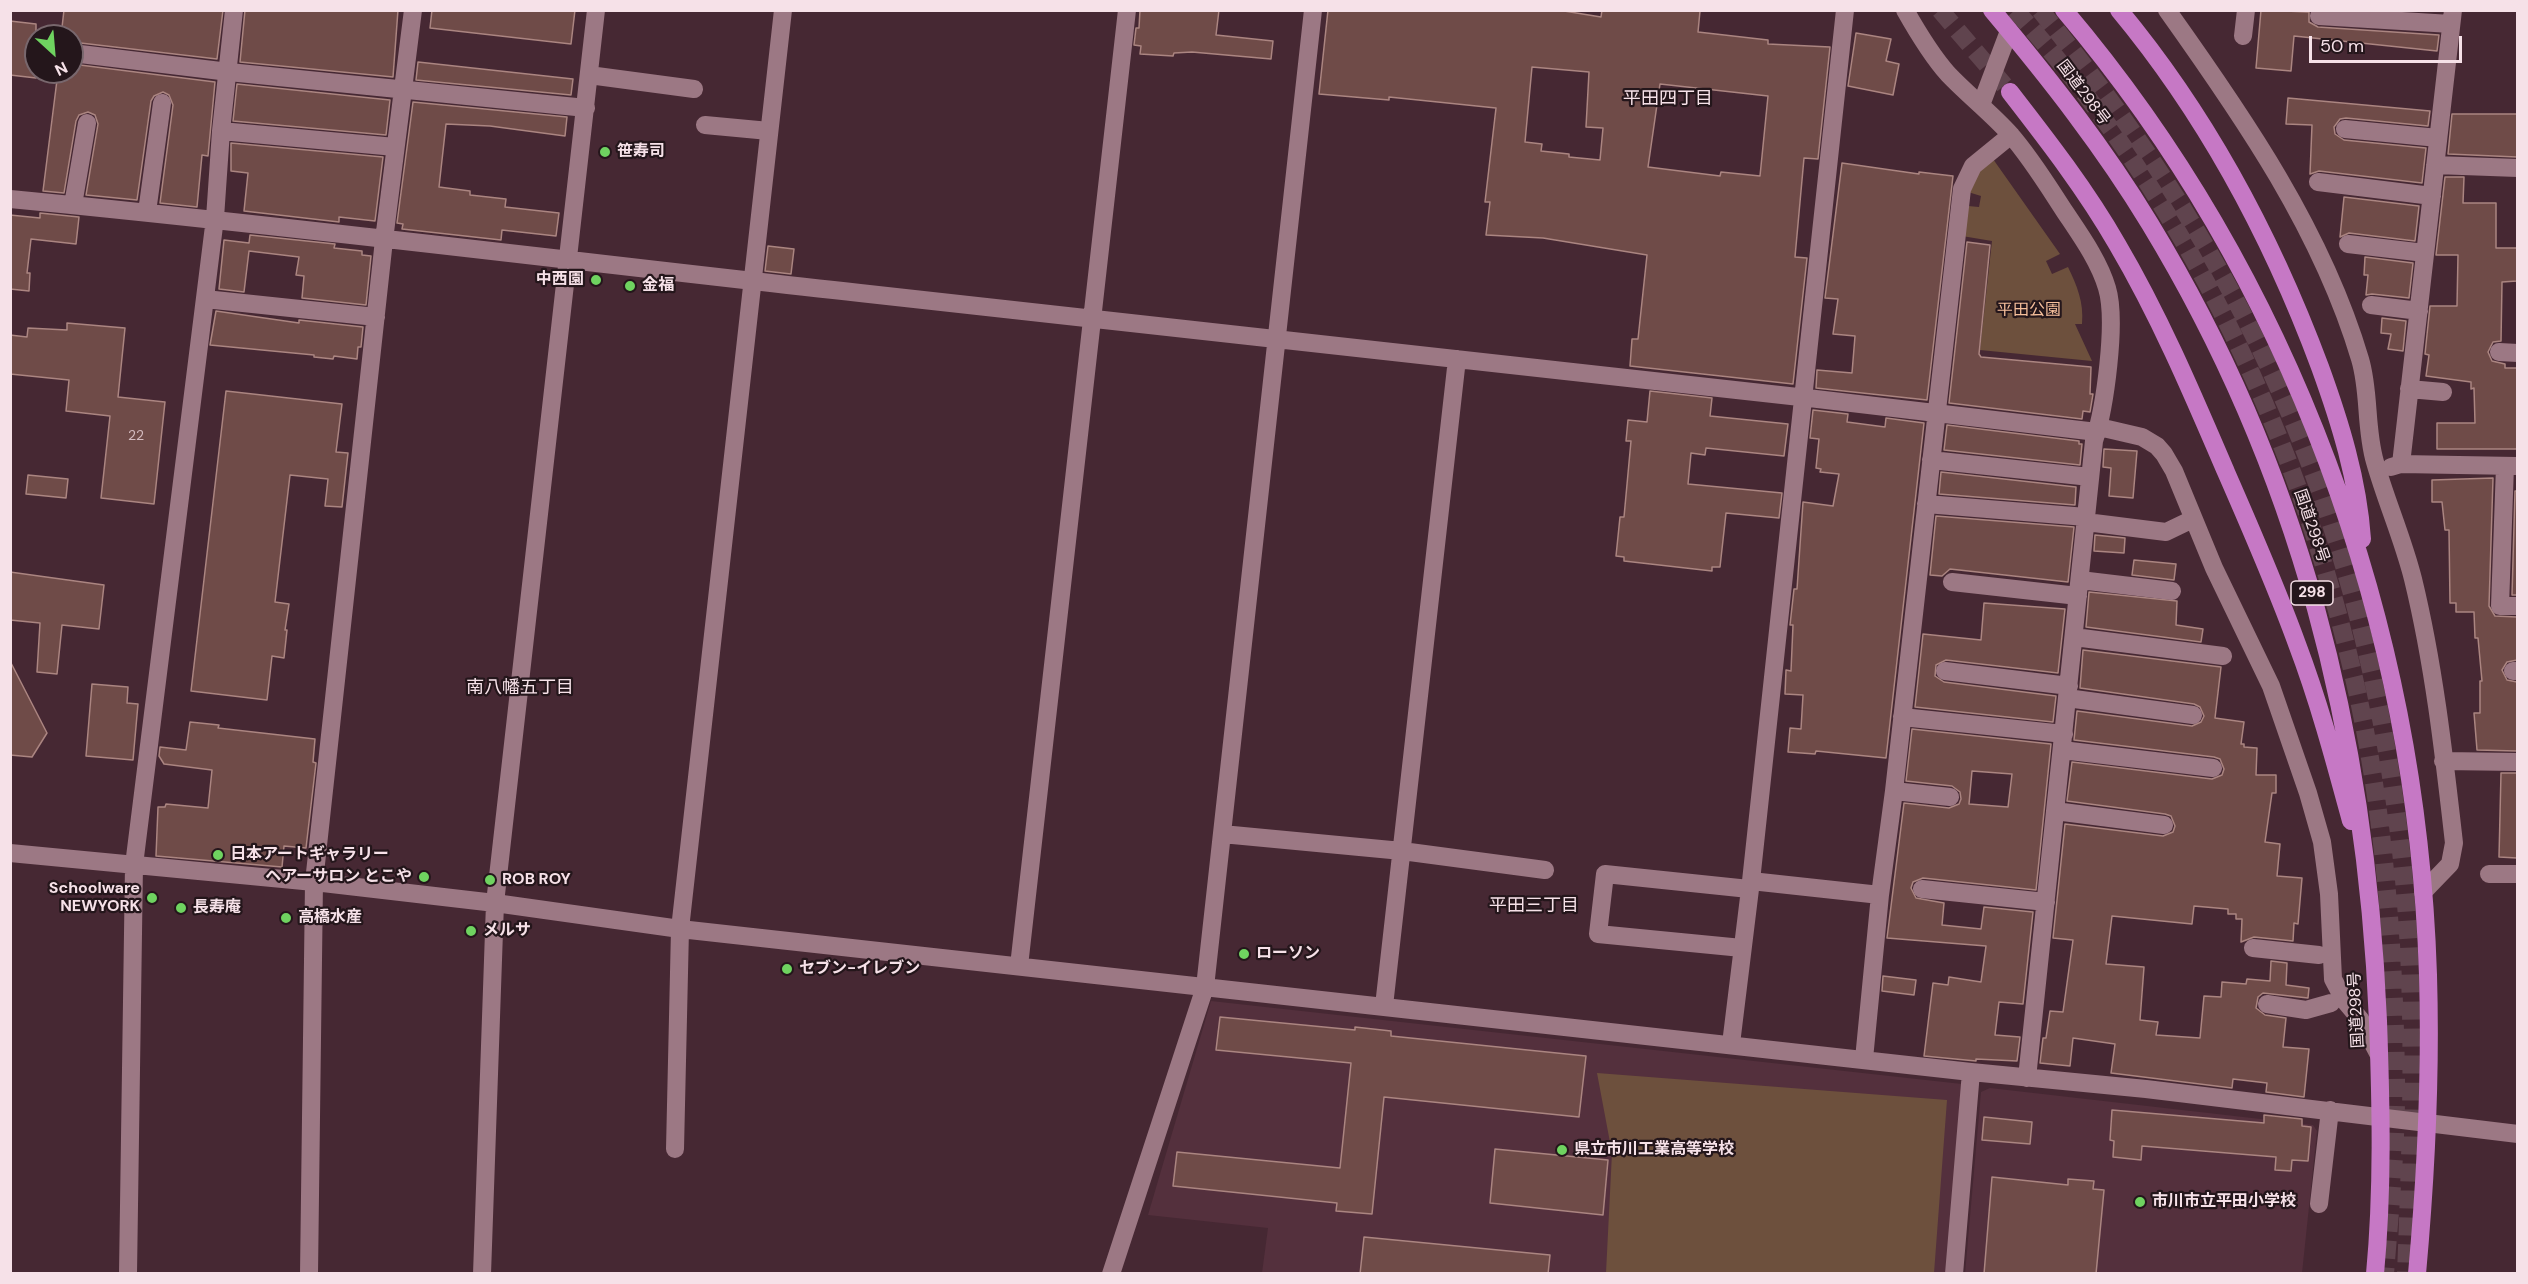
<!DOCTYPE html>
<html>
<head>
<meta charset="utf-8">
<style>
	body { margin:0 }
	#map { position:relative; width:2528px; height:1284px; overflow:hidden; background:#462833; font-family:"DM Sans",sans-serif }
	canvas { display:block }
	.frame { position:absolute; inset:0; border:12px solid #f6e1e8; pointer-events:none }
	.north { position:absolute; left:24px; top:24px; width:60px; height:60px; box-sizing:border-box; background:#24161b; border:2px solid #78676d; border-radius:50%; rotate:154deg; font-size:16px; font-weight:700; line-height:24px; text-align:center; color:#f6e1e8 }
	.north::after { content:''; display:block; margin:auto; width:21px; height:27px; background:#6fd360; clip-path:polygon(50% 0,100% 100%,50% 72%,0 100%) }
	.scale { position:absolute; left:2309px; top:36px; width:153px; height:27px; box-sizing:border-box; border:3px solid #f6e1e8; border-top:0; padding-left:8px; font-size:18px; line-height:21px; white-space:nowrap; color:#f6e1e8; -webkit-text-stroke:4px #24161b; paint-order:stroke }
</style>
</head>
<body>
<div id="map">
<canvas width="2528" height="1284"></canvas>
<div class="frame"></div>
<div class="north">N</div>
<div class="scale">50 m</div>
</div>
<script>
const ctx = document.querySelector('canvas').getContext('2d');
ctx.lineJoin = 'round';
function paint(path, color) { ctx.fillStyle = color; ctx.fill(path, 'evenodd'); }
function stroke(path, color, width, dash) { ctx.strokeStyle = color; ctx.lineWidth = width; ctx.lineCap = dash ? 'butt' : 'round'; ctx.setLineDash(dash || []); ctx.stroke(path); }
function drawText(font, color, halo, rows, align = 'center') {
  ctx.font = font + ' "DM Sans","Noto Sans JP",sans-serif'; ctx.lineWidth = 4.5; ctx.setLineDash([]); ctx.textBaseline = 'middle'; ctx.strokeStyle = halo; ctx.fillStyle = color; for (const [text, x, y, turn = 0] of rows) {
    ctx.save(); ctx.translate(x, y); ctx.rotate((+turn || 0) * Math.PI / 180); ctx.textAlign = isNaN(turn) ? turn : align; if (halo) ctx.strokeText(text, 0, 0); ctx.fillText(text, 0, 0); ctx.restore();
  }
}
const built = new Path2D(`
	M1211,1001L1962,1084L1946,1273H1262L1268,1228L1148,1215Z
	M1990,1088L2313,1125L2317,1131L2302,1273L1965,1274L1981,1092Z`);
const green = new Path2D(`
	M1993,159L2060,254L2046,261L2052,274L2068,267C2077,286 2084,302 2082,324H2075L2092,361L1980,350L1992,241L1962,236L1968,206L1979,207L1981,196L1968,192L1977,169Z
	M1597,1073L1947,1100L1934,1273H1606L1612,1153Z`);
const building = new Path2D(`
	M64,10H223L217,59L72,42V36H61Z
	M245,10H398L393,77L240,62Z
	M432,10H575L571,44L430,28Z
	M1140,10H1219L1216,35L1273,41L1271,59L1192,52L1174,53L1173,56L1140,54L1141,46L1134,45L1136,28H1139Z
	M1328,10H1558L1601,17L1602,10L1700,11L1698,32L1768,40V44L1830,47L1818,159L1804,158L1795,257L1807,258L1793,384L1630,366L1632,339H1638L1647,255L1543,238L1486,235L1490,202H1485L1496,108L1389,97V100L1319,94ZM1532,67L1589,72L1586,127L1603,128L1600,160L1569,157V154L1541,151L1542,144L1525,142ZM1660,84L1768,96L1760,176L1721,172L1720,176L1648,167Z
	M2261,10L2309,12V22L2318,27L2439,35L2437,51L2294,36L2291,71L2256,68Z
	M10,21L36,24V78L10,75Z
	M1856,33L1891,39L1886,61L1899,64L1893,95L1848,86Z
	M418,62L573,79L571,95L416,80Z
	M72,64L215,82L208,156L202,155L197,207L160,203L173,105L169,95L163,92L154,96L151,101L137,200L86,195L98,124L95,115L88,112L79,115L76,121L64,193L43,191L58,72H72Z
	M237,84L390,100L386,135L233,121Z
	M2288,98L2430,111L2428,126L2346,118L2340,119L2334,127L2335,134L2344,140L2426,148L2422,183L2319,171L2310,174L2312,125L2286,124Z
	M413,102L567,117L565,136L490,126L446,124L439,187L470,191V195L506,199L505,207L559,213L556,236L502,230L501,240L402,229L403,224L397,223Z
	M2452,114H2517V157L2448,154Z
	M231,143L383,157L375,221L339,217V222L244,211L248,173L231,171Z
	M1842,163L1919,174V172L1953,176L1927,400L1816,388L1817,370L1852,373L1855,336L1833,334L1838,299L1825,298Z
	M2445,177H2464L2463,203H2496V248H2517V281L2502,282L2501,341L2493,342L2488,352L2492,361L2505,364V368H2517V449H2437V423H2475L2474,388L2471,389V382L2426,376L2429,355L2425,354L2430,306H2457L2458,255H2436Z
	M2344,197L2419,206L2415,241L2349,233L2340,237Z
	M40,213L79,217L76,244L31,239L27,273H30L29,291L10,289V215L40,218Z
	M250,235L335,244L334,248L362,251V255L371,256L366,305L302,298L304,276L296,275L299,257L249,251L244,292L219,289L224,240L249,243Z
	M1967,242L1990,245L1979,354L1981,357L2091,367L2090,394H2093L2090,412L2083,411L2082,419L1949,403Z
	M768,246L794,249L791,274L765,271Z
	M2365,257L2413,263L2409,298L2372,294L2366,295L2368,275H2364Z
	M216,311L299,323V320L363,327L361,347H358L357,359L334,356L333,359L314,357V355L210,345Z
	M2382,318L2406,321L2403,351L2388,349L2391,334L2381,333Z
	M67,323L125,328L118,397L165,402L154,504L101,498L110,416L66,411L69,380L10,374V335L27,337L28,328L67,330Z
	M226,391L342,404L336,452L348,453L342,507L325,506L328,479L290,475L275,602L289,604L285,630H287L284,658L272,656L267,700L191,691Z
	M1650,391L1712,398L1710,416L1788,424L1784,456L1706,448L1705,455L1691,453L1688,484L1782,493L1779,518L1726,513L1720,567H1712V571L1624,561V557L1616,556L1620,517H1624L1631,441H1626L1628,420L1647,422Z
	M1813,410L1848,414L1847,422L1885,427L1886,418L1924,423L1886,758L1816,751L1815,754L1788,752L1790,728L1801,729L1803,695L1785,694L1786,670L1791,671L1793,625H1790L1794,589H1797L1803,502L1833,506L1839,474L1820,472L1821,469L1816,468L1819,439L1810,438Z
	M1947,425L2079,441V444H2082L2080,465L1944,450Z
	M2104,449L2137,451L2133,498L2109,496L2111,468L2103,467Z
	M1941,472L2076,487L2075,505L1939,494Z
	M28,475L68,479L66,498L26,494Z
	M2493,478L2489,606L2495,616L2517,617V660L2507,662L2502,670L2507,680L2517,682V751L2477,750L2474,713H2480V681H2482L2478,638H2475L2474,612H2456V603H2450L2449,530H2445L2442,502H2432V480Z
	M2515,491H2517V595H2512Z
	M1936,516L2074,527L2068,582L1950,569L1942,576L1930,575Z
	M2095,535L2125,538L2124,553L2094,551Z
	M2134,560L2176,564L2174,580L2132,575Z
	M10,572L104,585L99,629L62,625L57,674L37,672L40,623L10,620Z
	M2089,592L2177,601L2176,625L2203,629L2201,642L2086,627Z
	M1984,603L2065,609L2058,673L1946,660L1936,665L1935,676L1944,682L2056,696L2053,722L1915,707L1923,634L1981,640Z
	M2083,650L2221,667L2215,718L2244,722L2241,744H2244V747L2257,748L2256,775H2276V793H2272L2265,842L2280,844L2277,876L2302,878L2298,924L2294,923L2293,941L2254,937L2241,942L2242,919H2236V914H2228V909L2194,906L2192,924L2112,916L2106,964L2144,967L2140,1020L2158,1022L2156,1035L2200,1038L2204,996L2221,997L2222,982L2246,984L2247,979L2270,981L2271,961L2287,963L2286,985L2309,988L2308,998L2263,993L2258,997L2256,1008L2265,1015L2286,1018L2283,1047L2309,1049L2304,1097L2266,1092L2267,1083L2233,1079L2232,1088L2111,1073L2115,1044L2073,1038L2070,1066L2040,1063L2043,1038H2046L2050,1011L2063,1012L2073,940L2053,938L2065,824L2163,836L2173,832L2175,826L2171,816L2165,814L2067,801L2072,762L2212,779L2222,775L2224,769L2220,759L2214,757L2074,740L2077,711L2192,726L2201,722L2204,716L2200,707L2194,704L2080,688Z
	M10,661L47,733L32,757L10,755Z
	M92,684L128,687L127,703L138,704L133,760L86,756Z
	M190,722L219,725L218,728L315,739L313,762L316,763L306,848L284,846L282,867L156,856L158,807H165L166,804L208,808L212,770L164,764L159,756L160,747L186,750Z
	M1912,729L2051,744L2036,890L1923,878L1913,882L1911,888L1916,898L1944,903L1942,925L1981,929L1984,907L2033,912L2023,1004L1999,1002L1995,1035L2020,1037L2017,1061L1976,1059V1061L1924,1056L1933,983L1948,985L1949,977L1981,982L1986,946L1887,938L1904,803L1949,808L1959,804L1961,799L1960,792L1952,786L1906,781ZM1972,771L2012,774L2008,807L1969,804Z
	M2501,773H2517V858L2499,857Z
	M1883,976L1916,980L1914,995L1882,991Z
	M1220,1017L1355,1030V1027L1391,1031V1036L1586,1056L1579,1117L1384,1097L1372,1214L1336,1211L1337,1203L1173,1186L1177,1152L1340,1168L1351,1063L1216,1050Z
	M2112,1110L2264,1123V1115L2302,1119V1126L2311,1127L2308,1161L2292,1160L2291,1171L2275,1170L2276,1157L2142,1146L2141,1160L2113,1157L2114,1141L2110,1140Z
	M1984,1117L2032,1122L2030,1144L1982,1140Z
	M1495,1149L1608,1160L1603,1215L1490,1203Z
	M1992,1177L2068,1185V1179L2094,1181L2093,1189L2104,1190L2096,1274H1984Z
	M1364,1237L1550,1255L1548,1274H1360Z`);
const highwayTunnel = new Path2D(`
	M1940,10L2010,92
	M2015,10C2184,196 2298,434 2354,678C2384,808 2394,943 2396,1076C2397,1143 2390,1208 2385,1274
	M2040,10C2142,134 2230,271 2292,419C2353,565 2389,723 2404,880C2416,1011 2411,1142 2406,1274`);
const minor = new Path2D(`
	M1905,10C1918,33 1931,55 1948,74C1968,95 1991,113 2010,134C2031,158 2048,186 2065,212C2081,236 2099,261 2107,288C2117,321 2105,408 2094,441L2027,1078
	M2167,10C2244,118 2322,231 2360,359C2370,392 2365,428 2375,462C2386,501 2403,539 2413,579C2434,665 2444,755 2454,843L2450,864L2423,892
	M2319,16L2451,24
	M2243,36L2246,10
	M72,53L229,72L586,108
	M589,75L694,89
	M1981,105L2009,31
	M705,125L769,131
	M2345,129L2438,138
	M221,131L395,147
	M2435,165L2518,168
	M2318,182L2432,196
	M10,199C294,226 577,262 860,293C1272,339 1685,382 2097,432
	M73,205L87,123
	M147,212L162,103
	M2348,244L2425,253
	M205,299L376,317
	M2371,305L2419,311
	M2499,352L2518,353
	M2409,389L2443,392
	M2099,427L2142,437L2157,446L2164,454L2174,471L2214,568L2271,686L2308,793L2322,842L2329,894L2333,979L2344,1000L2360,1019L2379,1055
	M1931,460L2090,477
	M2401,464L2453,10
	M2505,466L2500,606H2518
	M2391,467L2401,464L2516,466
	M1926,504L2086,517
	M2086,522L2166,532L2193,519
	M2080,580L2172,591
	M1952,582L2078,596
	M2074,637L2223,656
	M1945,671L2069,686
	M2513,671H2518
	M2067,698L2193,715
	M1902,717L2064,734
	M2062,750L2213,768
	M2443,761L2518,762
	M1894,791L1950,797
	M2055,811L2164,825
	M1222,834L1402,851L1545,870
	M10,853L314,882L495,903L680,929L1971,1072L2146,1089L2518,1134
	M2489,874H2518
	M1751,881L1880,895
	M1922,889L2046,902
	M1742,948L1598,934L1605,874L1749,889
	M2253,948L2319,955
	M1019,966L1127,10
	M2267,1004L2306,1010L2331,1003
	M1384,1006L1457,359
	M1731,1044L1751,881L1845,10
	M1864,1059L1880,895L1894,791L1962,189L1973,166L2011,135
	M675,1149L680,929L783,10
	M2319,1204L2330,1110
	M128,1274L134,865L215,218L221,131L234,10
	M309,1274L314,882L384,240L413,10
	M482,1274L495,903L596,10
	M1111,1274L1205,987L1313,10
	M1954,1274L1971,1072`);
const highway = new Path2D(`
	M1992,10C2049,78 2104,148 2150,224C2300,471 2366,735 2378,1021C2381,1105 2383,1190 2375,1274
	M2064,10C2292,279 2417,625 2428,975C2431,1075 2426,1175 2417,1274
	M2119,10C2207,116 2272,238 2320,367C2340,422 2358,480 2362,539
	M2010,92C2048,141 2086,190 2117,244C2160,317 2193,395 2226,472C2251,529 2276,586 2297,644C2319,702 2335,762 2351,821`);
const markers = [
	[605,152,6,"#6fd360"],
	[596,280,6,"#6fd360"],
	[630,286,6,"#6fd360"],
	[218,855,6,"#6fd360"],
	[424,877,6,"#6fd360"],
	[490,880,6,"#6fd360"],
	[152,898,6,"#6fd360"],
	[181,908,6,"#6fd360"],
	[286,918,6,"#6fd360"],
	[471,931,6,"#6fd360"],
	[1244,954,6,"#6fd360"],
	[787,969,6,"#6fd360"],
	[1562,1150,6,"#6fd360"],
	[2140,1202,6,"#6fd360"]
];
const numberNames = [
	["22",136,436]
];
const shields = [
	[2312,593,42]
];
const shieldNames = [
	["298",2312,593]
];
const streetNames = [
	["国道298号",2083,93,53],
	["国道298号",2311,526,71],
	["国道298号",2357,1010,-93]
];
const poiNames = [
	["笹寿司",617,152],
	["中西園",584,280,"right"],
	["金福",642,286],
	["日本アートギャラリー",230,855],
	["ヘアーサロン とこや",412,877,"right"],
	["ROB ROY",502,880],
	["Schoolware",140,889,"right"],
	["NEWYORK",140,907,"right"],
	["長寿庵",193,908],
	["高橋水産",298,918],
	["メルサ",483,931],
	["ローソン",1256,954],
	["セブン-イレブン",799,969],
	["県立市川工業高等学校",1574,1150],
	["市川市立平田小学校",2152,1202]
];
const parkNames = [
	["平田公園",2029,311]
];
const neighbourhoodNames = [
	["平田四丁目",1668,99],
	["南八幡五丁目",520,688],
	["平田三丁目",1534,906]
];
paint(built, '#54303d');
paint(green, '#6d503d');
paint(building, '#6f4b48');
stroke(building, '#ab8581', 1.5);
stroke(highwayTunnel, '#60444e', 18, [18, 9]);
stroke(minor, '#9c7884', 18);
stroke(highway, '#c678c5', 18);
for (const [x, y, r, color] of markers) { const dot = new Path2D(); dot.arc(x, y, r, 0, 2 * Math.PI); ctx.fillStyle = color; ctx.fill(dot); stroke(dot, '#24161b', 2); }
drawText('14px', '#d4bcc0', null, numberNames);
for (const [x, y, w] of shields) { const box = new Path2D(); box.roundRect(x - w / 2, y - 12, w, 24, 4.5); ctx.fillStyle = '#24161b'; ctx.fill(box); stroke(box, '#f6e1e8', 1.5); }
drawText('bold 15px', '#f6e1e8', null, shieldNames);
drawText('16px', '#f6e1e8', '#24161b', streetNames);
drawText('bold 16px', '#f6e1e8', '#24161b', poiNames, 'left');
drawText('16px', '#f6bf9b', '#24161b', parkNames);
drawText('18px', '#f6e1e8', '#24161b', neighbourhoodNames);
</script>
</body>
</html>
